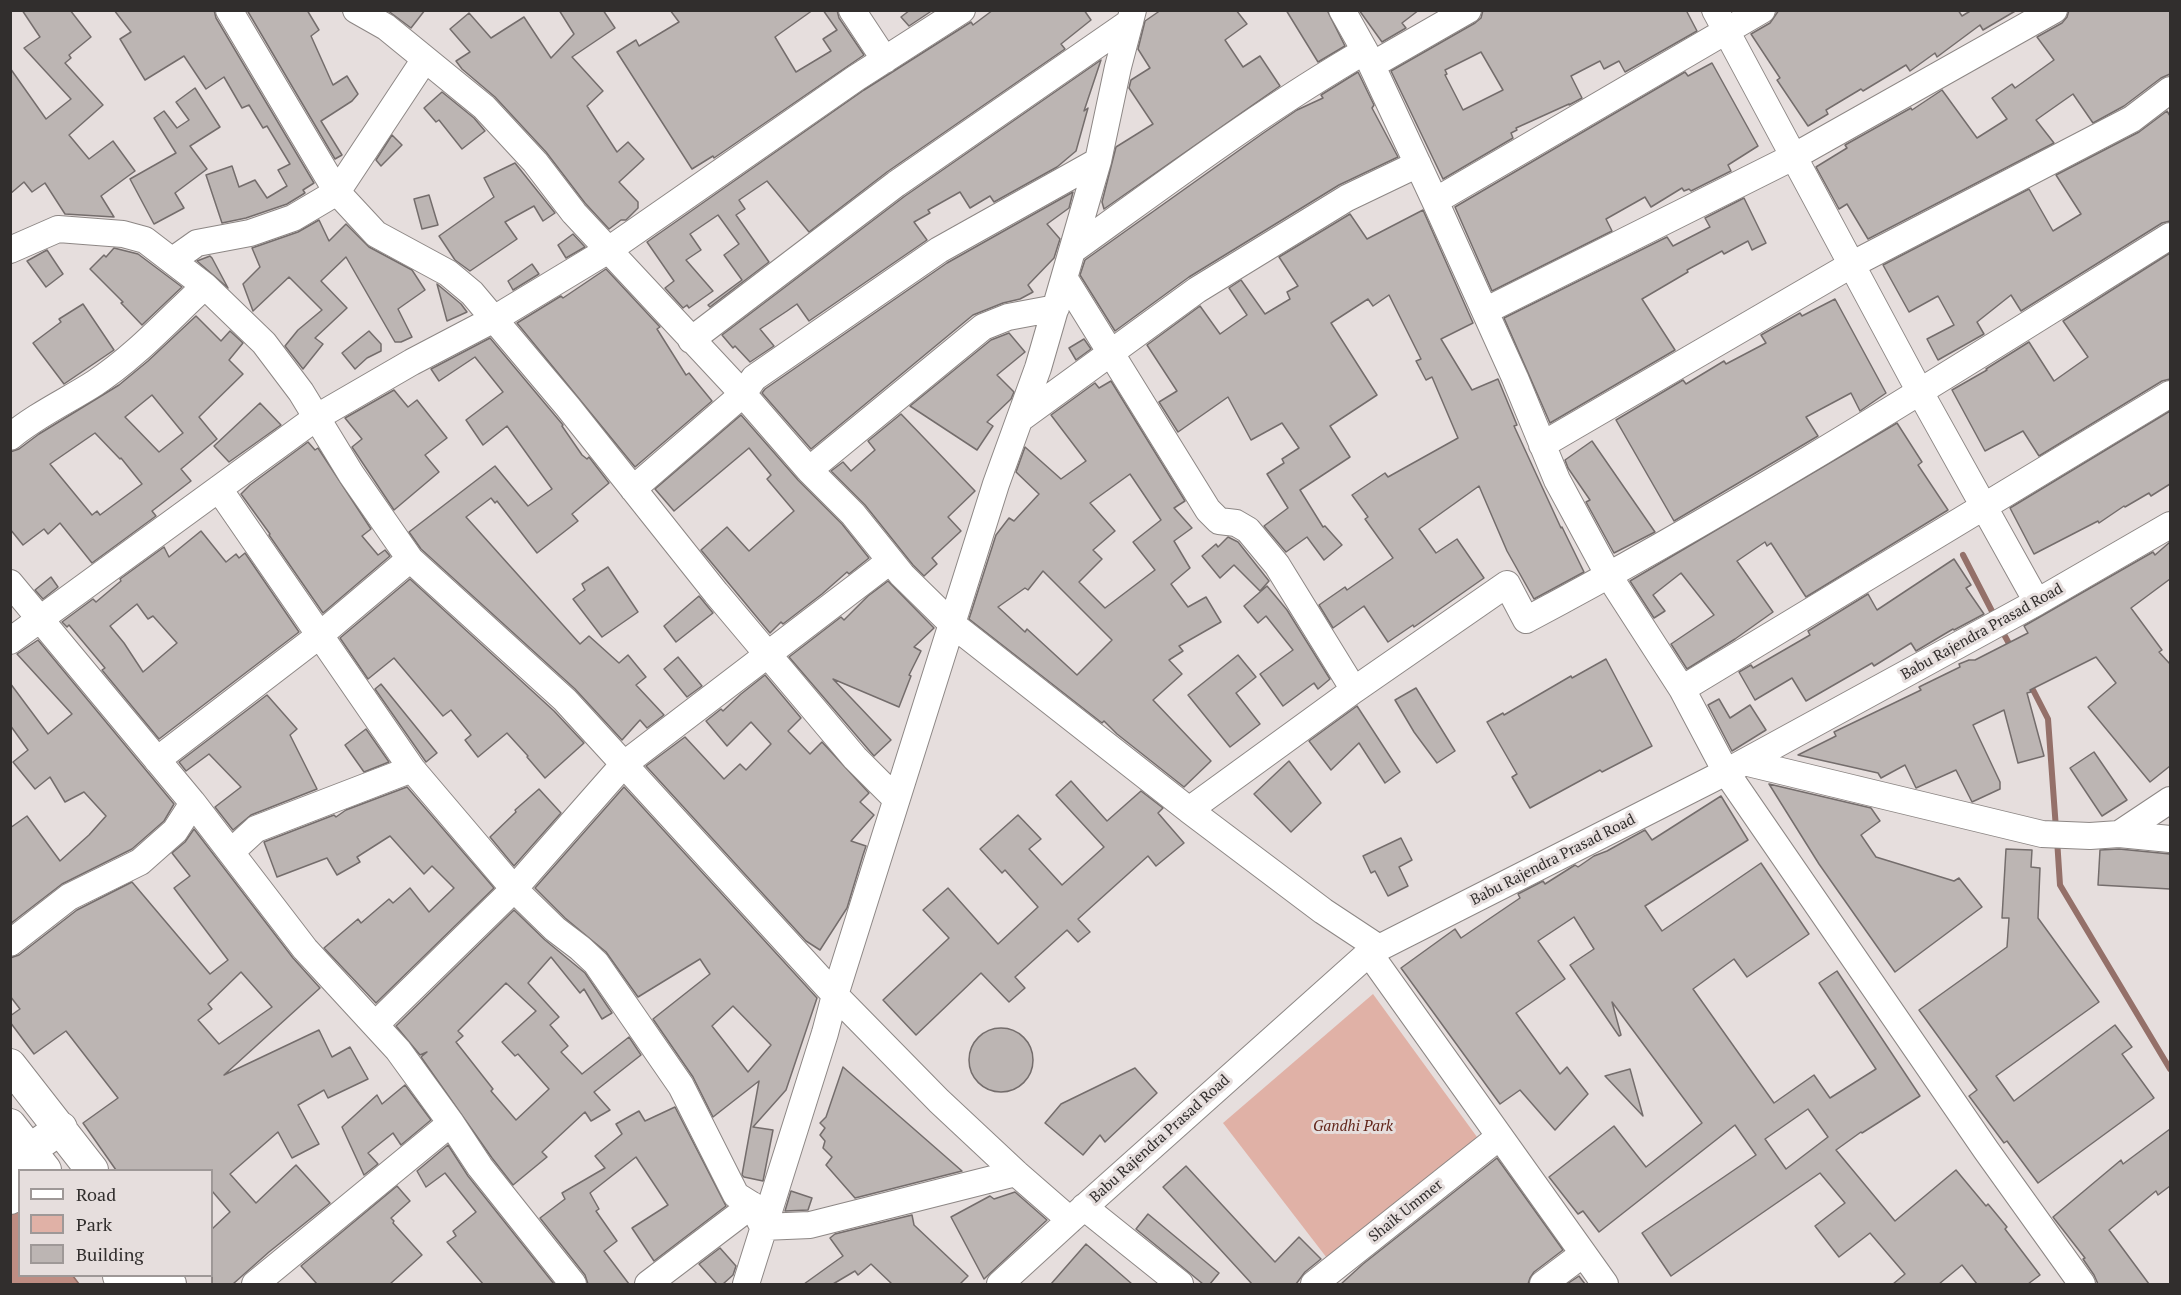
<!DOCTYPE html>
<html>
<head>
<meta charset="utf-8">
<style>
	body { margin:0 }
	#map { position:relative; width:2181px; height:1295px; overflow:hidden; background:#e6dedd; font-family:"PT Serif",serif }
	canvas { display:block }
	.frame { position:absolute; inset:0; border:12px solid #312e2d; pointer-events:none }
	.legend { position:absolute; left:18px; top:1169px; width:195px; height:108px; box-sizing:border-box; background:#e6dedd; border:2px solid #9e9897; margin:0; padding:8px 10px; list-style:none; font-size:18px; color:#312e2d }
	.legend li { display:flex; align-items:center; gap:12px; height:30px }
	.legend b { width:30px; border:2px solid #9e9897 }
</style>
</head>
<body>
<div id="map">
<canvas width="2181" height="1295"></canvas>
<div class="frame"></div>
<ul class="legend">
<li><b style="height:8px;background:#fff"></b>Road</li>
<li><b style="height:16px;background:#e0b1a6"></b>Park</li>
<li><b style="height:16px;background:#bcb5b3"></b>Building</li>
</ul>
</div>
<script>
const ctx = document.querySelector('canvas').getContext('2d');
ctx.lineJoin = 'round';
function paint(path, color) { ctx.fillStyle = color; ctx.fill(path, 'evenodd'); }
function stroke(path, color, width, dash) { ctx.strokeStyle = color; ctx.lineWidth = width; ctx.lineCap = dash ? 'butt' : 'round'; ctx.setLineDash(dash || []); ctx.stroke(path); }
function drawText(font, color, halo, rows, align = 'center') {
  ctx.font = font + ' "PT Serif",serif'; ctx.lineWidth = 6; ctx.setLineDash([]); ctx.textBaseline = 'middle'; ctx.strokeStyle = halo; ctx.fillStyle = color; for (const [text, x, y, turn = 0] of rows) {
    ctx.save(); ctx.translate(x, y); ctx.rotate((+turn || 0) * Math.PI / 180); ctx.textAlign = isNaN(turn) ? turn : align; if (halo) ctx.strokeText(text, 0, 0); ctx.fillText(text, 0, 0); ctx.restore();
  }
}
const green = new Path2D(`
	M1373,994L1477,1137L1330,1262L1223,1123Z`);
const water = new Path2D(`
	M10,1187L19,1199L20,1276H73L79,1284H11Z`);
const stream = new Path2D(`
	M1963,555L1995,617
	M2001,629L2012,649
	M2029,682L2048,719L2056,829
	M2057,839L2060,885L2170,1069`);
const building = new Path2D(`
	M22,10H70L91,37L69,55L71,58L65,63L103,105L69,135L89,159L113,141L135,171L101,196L114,217L65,214L45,183L32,192L24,182L10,194V68L46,119L71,99L24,48L40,37Z
	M114,10H214L216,18L314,183L303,190L305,193L287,204L246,218L222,223L206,175L232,166L239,187L255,180L267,198L287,186L278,170L290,164L267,126L263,128L249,105L242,108L224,77L206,89L184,56L145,80L120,39L131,32Z
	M247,10H307L319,30L311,36L333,85L347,76L358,94L352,101L321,121L342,155L335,159Z
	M387,10H425L411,28Z
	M559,10H603L615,28L572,57L603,91L587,106L617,152L628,142L644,159L619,182L638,202V208L626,220H621L609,229L585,203L546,152L495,97L462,69L456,61L470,52L450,29L469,13L491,38L524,17L551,58L574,34Z
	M670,10H813L775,37L796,72L831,51L823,39L837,30L823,10H837L839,18L864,55L714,158L713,156L692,169L617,52L636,40L639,46L679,22Z
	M910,10H929L930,12L909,26L901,17Z
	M993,10H1084L1091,20L1061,44L1065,49L887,172L809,232L767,181L739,200L745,209L736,215L769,262L710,307L708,305L742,280L724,255L739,244L718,215L690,234L701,250L686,260L713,291L689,308L687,305L683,308L665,288L674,281L647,242L864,90L971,22L973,25Z
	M1161,10H1236L1247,24L1225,40L1243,67L1260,56L1280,86L1104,209L1102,202L1116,147L1153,124L1129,88L1131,80L1150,68L1138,49L1145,21Z
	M1286,10H1327L1345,46L1318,62Z
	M1359,10H1419L1402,23L1406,28L1382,42Z
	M1483,10H1686L1697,31L1625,72L1619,61L1604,69L1600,61L1571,76L1582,98L1569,105V104L1516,128L1517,130L1511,133L1513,138L1443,179L1391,71L1475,23L1481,18ZM1481,52L1503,90L1463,110L1445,75L1447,74L1445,70Z
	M1779,10H1958L1962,16L1972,10H2017L1983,30L1980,25L1937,57L1935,53L1910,71L1906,65L1863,91L1861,89L1826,110L1828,114L1808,126L1777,80L1780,78L1751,34L1770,23Z
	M2069,10H2170V74L2161,78L2124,106L2093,123L2073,94L2036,120L2054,143L1868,239L1847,204L1839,209L1816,167L1847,148L1845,145L1911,108L1912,110L1942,90L1977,138L2007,119L1992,98L2012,84L2015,88L2054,60L2037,37L2062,23L2067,17Z
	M1101,60L1084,111L1088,108L1076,151L1057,167L994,202L990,196L970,208L960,192L928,210L930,213L914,222L927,240L809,321L797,304L787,311L760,329L774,346L750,362L735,346L733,348L722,335L905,196Z
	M1712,63L1758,146L1728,165L1731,171L1691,191L1689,189L1684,191L1682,188L1651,207L1645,197L1606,219L1612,231L1492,291L1455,207L1685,72L1688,76Z
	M1358,72L1374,105L1372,108L1398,157L1339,185L1189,277L1115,331L1080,275L1085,260L1262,134L1297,110L1323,98L1321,95Z
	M195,88L220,127L190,146L207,169L175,193L184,208L154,224L130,179L176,153L154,118L164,111L177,128L189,120L176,102Z
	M442,92L474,118L485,131L462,149L439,120L436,122L424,108Z
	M2167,111L2170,116V221L2162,223L2021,311L2011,295L1977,322L1984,334L1938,360L1927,339L1954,325L1938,296L1909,312L1883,265L2029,189L2053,231L2081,214L2056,175L2139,132Z
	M392,135L402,145L381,166L376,160Z
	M515,163L555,213L543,221L534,206L505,222L517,239L470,271L455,260L439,236L494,197L484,178Z
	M1073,192L1069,208L1047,224L1060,239L1054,258L1028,285L1033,292L1020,299L1003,303L973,315L811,449L762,393L765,389L947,263Z
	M429,195L438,225L422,229L414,199Z
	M1744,198L1766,243L1752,250L1748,241L1724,254L1722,251L1687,270L1688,272L1642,299L1675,350L1550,423L1504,318L1667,237L1673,246L1710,227L1705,218Z
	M1423,210L1473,323L1441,339L1472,390L1498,379L1517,425L1514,426L1561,528L1562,527L1584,572L1534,599L1507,551L1479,486L1419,529L1436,553L1457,539L1484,578L1414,627L1413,625L1388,642L1364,606L1333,628L1319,605L1345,587L1347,590L1393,558L1365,519L1368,517L1352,495L1385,473L1388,477L1458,438L1432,377L1426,380L1416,361L1421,359L1389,295L1373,306L1368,299L1331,323L1377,395L1330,426L1350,457L1300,490L1323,527L1325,526L1342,545L1324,560L1307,537L1286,552L1264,526L1288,508L1267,474L1284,463L1282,459L1299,448L1282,423L1251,440L1228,397L1178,432L1159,402L1177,391L1147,345L1200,306L1220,334L1247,315L1229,288L1241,280L1265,314L1290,299L1287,292L1298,286L1279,257L1350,214L1367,239Z
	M319,220L329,241L346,224L369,247L412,270L425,290L398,309L412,337L401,342H395L346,257L321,281L347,308L315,338L323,344L303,369L285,346L298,330L322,310L289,277L253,311L243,284L260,267L252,248L298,232Z
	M573,234L585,247L566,258L558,245Z
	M114,248L138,254L182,287L142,325L121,303L123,302L90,269L104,255L106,257Z
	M47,250L63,274L46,287L27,261Z
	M2170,253V379L2162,381L2039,456L2023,431L1985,451L1952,390L1987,370L1986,369L2029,342L2054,381L2088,357L2063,321Z
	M210,256L212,258L228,288L197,261Z
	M532,264L539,274L513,290L508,281Z
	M606,269L660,327L657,329L686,375L689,373L712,401L635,467L517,323L561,296L563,298Z
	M437,284L461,304L467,312L447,321Z
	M1835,299L1886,393L1860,411L1851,393L1806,417L1818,436L1674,521L1616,420L1683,380L1686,384L1724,361L1726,364L1766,343L1761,335L1800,313L1802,316Z
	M83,304L114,350L64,384L33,343L61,322L59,319Z
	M196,316L221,341L230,331L243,343L229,360L243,374L199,417L217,439L181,469L191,481L152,511L156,516L92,563L60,523L48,534L44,529L23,545L10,529V452L19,449L39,434L119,385L148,361ZM152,395L183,433L159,452L125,417ZM95,433L120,459L121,458L142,484L100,515L97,511L92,515L50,464Z
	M369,331L381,344V351L367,358L355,369L342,353Z
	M1009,333L1025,352L997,375L1014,392L1011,399L987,422L993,426L977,450L910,406L991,340Z
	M490,338L563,425L562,426L582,455L587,459L589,457L609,483L572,514L578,521L537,553L497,501L495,503L491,498L466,517L580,644L589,636L619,663L628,655L646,677L636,685L664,715L647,728L640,720L622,740L575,689L421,549L409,532L495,466L528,506L552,489L507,426L483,445L466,420L503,392L475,357L439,381L431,369Z
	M1084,339L1091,349L1076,360L1069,348Z
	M1111,381L1185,501L1174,508L1192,528L1174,541L1190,568L1171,584L1188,607L1206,597L1221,622L1179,646L1183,651L1169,660L1182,674L1153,700L1211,761L1184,787L1117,734L1104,721L1102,723L969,619L996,535L1009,518L1014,521L1039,494L1016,472L1025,447L1061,479L1086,461L1051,415L1095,383L1099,388ZM1130,474L1161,520L1133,542L1155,570L1105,608L1079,582L1102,559L1093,550L1115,531L1090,503ZM1043,571L1112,640L1077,675L1027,629L1025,632L998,607L1025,588L1028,590Z
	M394,390L408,407L417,400L447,438L425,455L439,472L394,510L352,447L362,439L345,418Z
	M260,403L281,425L229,462L214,446Z
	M2170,411V484L2151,496L2149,493L2125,507L2124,506L2099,523L2098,521L2034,554L2010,508Z
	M901,414L975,491L948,517L961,531L932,558L937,564L924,576L913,565L865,505L831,471L843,462L851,471L875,450L868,441Z
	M741,415L798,480L842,524L869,558L849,574L847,572L822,594L783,624L781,622L770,633L701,550L727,527L749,551L794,511L767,479L771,475L749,448L674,511L655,489Z
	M1897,423L1922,462L1918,465L1948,510L1806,597L1771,543L1767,546L1765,542L1737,561L1773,612L1735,639L1687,669L1671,644L1714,615L1681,573L1653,595L1665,611L1654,618L1630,581Z
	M1592,441L1655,532L1614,553L1586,502L1590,500L1568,468L1565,460Z
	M308,442L315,450L318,448L371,529L362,536L378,555L385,550L390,556L323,613L269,535L270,534L241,494L250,485Z
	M201,531L226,562L236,554L239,558L245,553L299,632L159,739L102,670L105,668L69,625L67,627L62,622L93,599L96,602L121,581L120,579L164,547L169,557ZM137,604L148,619L153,616L177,643L143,672L124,643L110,626Z
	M1228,537L1238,542L1269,581L1260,591L1234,565L1220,578L1202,556L1216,544L1218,547Z
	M2170,542V579L2131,608L2162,650L2159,652L2170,664V766L2150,782L2088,707L2116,683L2096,657L2030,690L2031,692L2027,693L2044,756L2018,763L2004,710L1973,725L2000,782V789L1972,802L1956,770L1916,788L1905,765L1881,778L1878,773L1798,755L1836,736L1834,732L1921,690L1919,687L1960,667L1959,664L1969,660H1975L2028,633L2024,626L2153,552L2155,555Z
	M1954,559L1971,585L1966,588L1984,614L1954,630L1953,629L1916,651L1911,643L1874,666L1872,663L1806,701L1792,678L1755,700L1739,672L1751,665L1753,668L1810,635L1808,631L1868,594L1877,610Z
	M608,567L638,612L602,637L573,599L585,590L582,584Z
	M51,577L58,587L43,599L35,590Z
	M410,579L554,711L584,743L545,778L527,757L528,756L507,733L478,757L465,740L471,735L451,710L443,716L394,658L368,679L340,638Z
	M888,581L934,628L914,647L921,651L909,675L911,676L899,707L833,679L891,740L874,756L789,657L841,617L844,620L868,596Z
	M1267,586L1287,610L1330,679L1318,689L1314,683L1283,706L1260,674L1293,650L1266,616L1258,623L1244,606Z
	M699,596L713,613L676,642L664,626Z
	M38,640L174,804L164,821L132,849L62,884L10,924V828L27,816L60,861L89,835L106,816L84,792L65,802L50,777L35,789L13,762L28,750L10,725V683L48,734L72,714L17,654Z
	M1238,655L1256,677L1236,693L1260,724L1230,747L1188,695Z
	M678,657L702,686L687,697L664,669Z
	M1606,659L1652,746L1602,772L1600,770L1530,808L1512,777L1517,774L1487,722L1503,713L1504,715L1571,676L1572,678Z
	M765,675L801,718L788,731L810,754L822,742L869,793L860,802L874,815L851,841L866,846L863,855L847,908L820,950L806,941L646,766L685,737L724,779L740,764L746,770L771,744L751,722L727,746L706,721L721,709L723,711L741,694Z
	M381,684L437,753L426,762L375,689Z
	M1416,688L1455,751L1437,763L1414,732L1395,700Z
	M267,695L297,729L290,735L317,789L251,815L233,830L215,807L241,787L209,754L186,771L179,762Z
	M1719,699L1730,718L1750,705L1766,730L1732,751L1708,705Z
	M1357,706L1400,772L1385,783L1359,743L1331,770L1309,741Z
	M366,729L389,762L364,772L345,745Z
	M2094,752L2127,800L2102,816L2070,768Z
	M1289,761L1321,803L1291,832L1254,794Z
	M1071,781L1107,821L1141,791L1163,808L1158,813L1184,843L1156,866L1148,856L1078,919L1090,932L1078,942L1067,930L1015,977L1025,988L1009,1002L981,973L916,1035L883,1000L949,938L923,910L948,888L998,944L1038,907L1005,870L1002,873L980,849L1018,815L1041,839L1029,849L1062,885L1104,847L1056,795Z
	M1769,784L1871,808L1880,821L1861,835L1876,857L1954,881L1959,878L1982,907L1895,972L1819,864Z
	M407,787L494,888L376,1003L324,948L358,919L361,923L389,899L393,903L410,888L429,912L454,888L432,866L424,874L390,836L357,857L360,862L337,875L327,858L277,877L264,842L334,815L336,817L346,810Z
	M624,787L817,998L786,1090L753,1127L773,1130L763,1181L744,1177L742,1175L759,1081L713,1117L693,1077L653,1019L710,974L700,959L638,997L606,952L565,918L535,888ZM733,1006L771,1045L748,1072L712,1026Z
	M539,789L561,813L514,866L490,837L516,812L515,810Z
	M1721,796L1748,840L1645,906L1662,931L1761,863L1809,934L1747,977L1734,959L1693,989L1774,1103L1814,1075L1830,1098L1876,1069L1819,983L1837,971L1920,1096L1862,1133L1861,1132L1836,1150L1895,1221L1956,1170L1986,1206L1988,1204L2007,1227L2005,1229L2040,1275L2028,1284H1977L1962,1265L1939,1284H1893L1905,1274L1870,1233L1839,1257L1815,1226L1845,1203L1820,1173L1671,1276L1642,1233L1756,1155L1735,1125L1599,1232L1583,1211L1578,1214L1549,1177L1614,1126L1646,1167L1702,1123L1612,1002L1621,1035L1619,1036L1570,965L1594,949L1574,917L1538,941L1565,979L1516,1013L1560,1074L1567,1067L1588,1094L1555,1130L1520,1090L1500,1104L1401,968L1455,929L1461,938L1520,898L1518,894L1543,881L1545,884L1575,865L1578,867L1594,856L1607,851L1645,830L1652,840ZM1808,1109L1828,1137L1786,1169L1765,1139Z
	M194,829L293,958L320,988L224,1075L319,1030L332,1057L350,1047L368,1079L328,1098L324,1090L298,1105L319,1144L292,1158L278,1132L230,1174L256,1203L296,1165L330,1203L269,1252L233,1284H212V1229L230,1212L212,1191V1170H116L83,1123L118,1098L66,1031L34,1054L10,1022V1016L20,1009L10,996V958L19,955L77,910L132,882L210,974L228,960L174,888L190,876L172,853L185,842ZM241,972L272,1007L219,1044L198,1020L212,1009L208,1004Z
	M1401,838L1412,860L1399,867L1408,886L1388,896L1375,871L1371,873L1363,856Z
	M2006,849L2032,850L2031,867L2040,868L2038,918L2099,1002L1996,1076L2014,1101L2115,1025L2132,1047L2122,1054L2154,1098L2038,1183L2007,1141L2004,1143L1969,1096L1977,1090L1919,1010L2007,947L2009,918H2002Z
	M2119,849L2170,854V889L2098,885L2100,850Z
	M514,910L545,940L585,973L612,1013L602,1019L584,989L580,993L551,957L528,983L559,1017L550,1025L568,1046L561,1052L582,1074L629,1037L641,1055L594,1092L610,1110L591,1121L585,1112L542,1152L547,1157L513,1185L492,1158L421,1057L427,1052L420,1055L396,1026ZM506,983L536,1011L502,1042L515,1056L518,1054L549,1089L516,1120L491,1091L493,1089L456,1042L463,1036L458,1031Z
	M969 1060a32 32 0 1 1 64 0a32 32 0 1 1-64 0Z
	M843,1067L962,1171L855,1198L826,1165L832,1157L823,1148L825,1141L820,1135L825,1128L820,1123L826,1117Z
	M1135,1068L1157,1093L1105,1142L1100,1135L1083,1155L1045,1123L1061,1104Z
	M1630,1069L1643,1116L1605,1076Z
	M405,1085L431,1120L401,1145L393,1133L368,1153L378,1164L364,1175L342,1127L377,1095L382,1104Z
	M675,1107L726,1206L654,1261L632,1228L668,1205L636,1157L590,1193L599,1209L596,1211L617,1241L604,1251L629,1284H588L585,1275L540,1218L565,1199L562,1193L605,1168L595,1156L622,1134L616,1124L639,1111L645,1121Z
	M2170,1129V1186L2158,1195L2156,1191L2109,1230L2149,1284H2098L2094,1275L2083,1259L2085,1258L2053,1217L2121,1160L2123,1164Z
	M448,1145L468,1176L554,1284H483L447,1242L456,1236L453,1231L476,1212L445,1173L426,1187L417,1171Z
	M1497,1158L1563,1250L1534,1272L1530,1278L1528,1284H1341L1363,1264Z
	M1186,1166L1275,1262L1299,1237L1321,1259L1305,1272L1296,1284H1252L1163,1187Z
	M397,1186L410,1201L391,1218L394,1221L393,1223L422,1255L390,1284H317L301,1266Z
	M791,1191L812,1198L808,1210L785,1211Z
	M1015,1192L1047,1220L984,1279L951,1217L990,1196L994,1199Z
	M1148,1214L1219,1273L1210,1284H1203L1136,1229Z
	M912,1215L914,1225L968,1276L960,1284H892L871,1264L858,1275L855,1271L833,1284H804L843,1256L830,1238L835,1234Z
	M1086,1244L1132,1284H1051Z
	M720,1248L736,1266L733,1275L723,1284H717L699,1264Z
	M1579,1276L1585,1284H1567Z`);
const minor = new Path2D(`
	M229,10L337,192L376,234L448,273L472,293L568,407L716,593L855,758L896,799
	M356,10L386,27L484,107L535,162L574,213L743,394L809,470L853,514L902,575L952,624L1189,810L1354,690L1507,584L1526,620C1747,503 1958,368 2170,236
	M852,10L885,60
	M1342,10L1365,51L1435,201L1515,378L1557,480L1609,576L1682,689L1726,772L1986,1150L2082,1284
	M1715,10L1920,392L2037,602
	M1372,65L1468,10
	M1435,201L1762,10
	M10,250L58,229L123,234L145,240L205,286L264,343L301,392L351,474L410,559L565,700L835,995L939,1101L1016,1173L1070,1220
	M1073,250C1169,181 1263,110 1365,51
	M173,260L197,243L250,233L293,218L337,192L425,59
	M1065,279L1208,510L1219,521L1236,523L1248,530L1277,565L1354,690
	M1485,311L1793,157L2054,10
	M691,340L896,184L1130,22
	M1020,419L1197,290L1347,198L1418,164
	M10,437C36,415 67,401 95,383C136,356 169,319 205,286
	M1542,445L1851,265L2132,119L2170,90
	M809,470L983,327L1008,317L1056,308
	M219,489L412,769L514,889L555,929L580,948L596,963L681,1086L736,1195L752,1205L763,1227L810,1225L1016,1173
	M633,489L743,394L754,378L939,250L1098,161
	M10,583L193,803L305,949L398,1050L451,1123L480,1167L573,1284
	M10,641L317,417L412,362L494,319L610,249L856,78L962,10
	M1682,689L2170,394
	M157,760L320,635L410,559
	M1744,762L2042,834L2090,836L2119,834L2170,839
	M1189,810L1323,911L1379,948
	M2119,834L2170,800
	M231,852L256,829L412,769
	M10,943L69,897L140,862L175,831L193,803
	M1369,953L1605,1284
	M375,1025L514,889L623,765L890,561
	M1084,1207L1180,1284
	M138,1276L144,1284
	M255,1284L451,1123
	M648,1284L752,1205
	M746,1284L825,1033L835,995L996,484L1038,368L1098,161L1118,67L1133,10
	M1000,1284L1070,1220L1369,953L1726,772L2037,602L2170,525
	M1314,1284L1499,1137
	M1543,1284L1583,1254`);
const major = new Path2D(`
	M10,1065L92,1170
	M10,1125L45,1170
	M10,1164L61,1128
	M10,1198L20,1192
	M119,1276L126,1284
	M164,1276L170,1284`);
const streetNames = [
	["Babu Rajendra Prasad Road",1982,632,-29],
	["Babu Rajendra Prasad Road",1553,860,-27],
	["Babu Rajendra Prasad Road",1160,1139,-42],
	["Shaik Ummer",1406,1211,-39]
];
const parkNames = [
	["Gandhi Park",1353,1127]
];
paint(green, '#e0b1a6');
paint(water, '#be8d83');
stroke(water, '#947069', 1.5);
stroke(stream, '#947069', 6);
paint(building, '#bcb5b3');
stroke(building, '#746d6c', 1.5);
stroke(minor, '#8d8785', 28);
stroke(major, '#8d8785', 34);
stroke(minor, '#fff', 26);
stroke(major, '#fff', 32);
drawText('15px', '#312e2d', '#e6dedd', streetNames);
drawText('italic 15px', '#62251a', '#e6dedd', parkNames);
</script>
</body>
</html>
